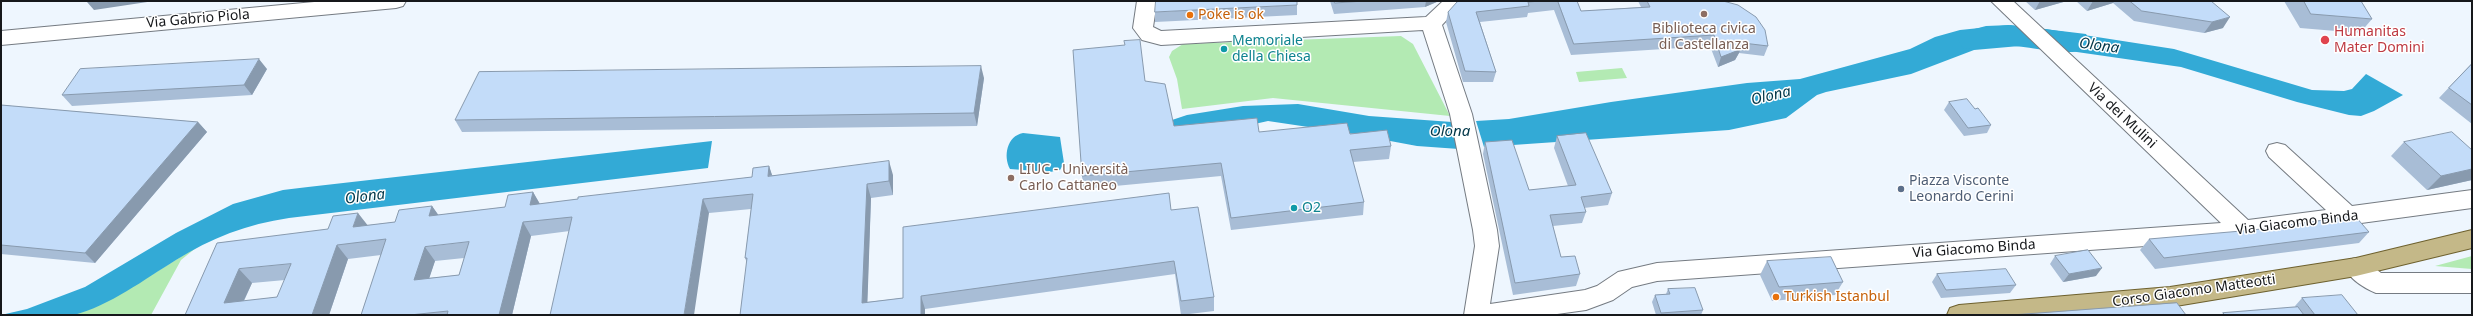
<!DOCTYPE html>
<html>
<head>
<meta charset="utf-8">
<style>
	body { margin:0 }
	#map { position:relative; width:2473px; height:316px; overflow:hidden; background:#eef6fe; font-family:"Noto Sans",sans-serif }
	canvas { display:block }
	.frame { position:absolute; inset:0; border:2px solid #16181b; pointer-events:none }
</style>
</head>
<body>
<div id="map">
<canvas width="2473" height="316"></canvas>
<div class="frame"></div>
</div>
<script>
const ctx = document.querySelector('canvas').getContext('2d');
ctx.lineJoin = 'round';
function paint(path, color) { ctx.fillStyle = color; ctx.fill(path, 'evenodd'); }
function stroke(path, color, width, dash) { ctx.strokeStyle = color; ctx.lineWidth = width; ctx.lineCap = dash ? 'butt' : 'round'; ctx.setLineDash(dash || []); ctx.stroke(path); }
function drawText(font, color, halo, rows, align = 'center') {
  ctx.font = font + ' "Noto Sans",sans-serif'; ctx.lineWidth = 3; ctx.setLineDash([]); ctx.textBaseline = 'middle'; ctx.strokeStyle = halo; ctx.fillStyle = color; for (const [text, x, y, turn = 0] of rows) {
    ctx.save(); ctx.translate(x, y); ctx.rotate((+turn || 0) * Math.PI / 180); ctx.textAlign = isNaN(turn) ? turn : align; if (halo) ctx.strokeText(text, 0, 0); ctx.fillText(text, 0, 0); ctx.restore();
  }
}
const green = new Path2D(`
	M1401,36L1413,44L1450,116L1273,98L1182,109L1177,79L1169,57L1172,51L1183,44Z
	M1622,68L1627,78L1579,82L1576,72Z
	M197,247L181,260L151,315H73L122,293Z
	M2472,256V269L2435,266Z`);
const water = new Path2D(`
	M2009,25L2031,45L1974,50L1911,74L1826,92L1817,95L1786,118L1729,130L1484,147L1476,121L1509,119L1611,102L1747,83L1800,79L1910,49L1935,37L1960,30Z
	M2039,28L2174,49L2312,90L2344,91L2352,89L2366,74L2403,95L2374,111L2361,116L2349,115L2297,102L2181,67L2063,50Z
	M1298,104L1369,116L1452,122L1459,149L1417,146L1342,132L1268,121L1232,129L1140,140L1172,120L1187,115L1243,106Z
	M1023,133L1060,137L1064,163L1060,170L1050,172L1010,169C1003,156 1007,136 1023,133Z
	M712,141L708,168L289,218C247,224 211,238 176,260C145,279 109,306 74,315C57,316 20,315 1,315L27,309L85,287L176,233L233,204L283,190L308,187Z`);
const river = new Path2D(`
	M2011,25L2086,34L2091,42L2086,50C2059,57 2028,44 2000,46C1986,47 1976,51 1963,48L1958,40L1963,32L1986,26Z`);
const minor = new Path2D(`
	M325,1H406L403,6L396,8L1,45V31Z
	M1137,1H1157L1153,27L1161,31L1426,17L1443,1H1483L1480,6L1455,11L1442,25L1472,114L1497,230L1499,246L1490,304L1585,290L1597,286L1618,272L1657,263L2221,223L1991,1H2013L2248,220L2326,210L2269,157L2266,151L2269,145L2277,143L2285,145L2352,206L2472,190V208L2243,239L1657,281L1632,287L1613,300L1586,310L1550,315H1464L1475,246L1473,230L1450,114L1423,30L1161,45L1142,40L1133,28Z`);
const tertiary = new Path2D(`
	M2356,258L2364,260L2381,273H2472V293H2376C2364,288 2350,279 2344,267L2348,260Z`);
const primary = new Path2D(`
	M2472,230V248L2356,276L2170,307L2075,315H1947L1950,308L1959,305L2170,287L2356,258Z`);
const wall = new Path2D(`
	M1330,1H1439L1425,7L1334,14Z
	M1462,1H1577L1581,11L1641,7L1638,1H1723L1768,46L1764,56L1739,53L1735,60L1718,67L1710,46L1571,55L1554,10L1528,13L1527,17L1480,22L1496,72L1493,82H1463L1446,22L1448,12Z
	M2025,1H2067L2035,10Z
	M2076,1H2211L2223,28L2204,33L2134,21L2113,3L2087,11Z
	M2284,1H2361L2372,19L2360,33L2300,28Z
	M1297,5V15L1155,22V12Z
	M2472,63V124L2439,98Z
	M267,69L252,95L72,106L62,95Z
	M984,78L977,126L462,132L455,120Z
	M1145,81L1174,126L1259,132L1350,134L1391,146L1389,159L1353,162L1364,202L1363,215L1231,230L1221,176L1083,189L1082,176Z
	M1949,102L1975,109L1991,125L1987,133L1964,136L1944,110Z
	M1,105L198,122L207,132L95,263L1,254Z
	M1557,136L1612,193L1608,205L1584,208L1586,212L1582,223L1553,226L1561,257L1580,274L1576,286L1513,295L1483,154L1485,142L1529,190L1568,186L1554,148Z
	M2404,142L2472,150V180L2427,190L2391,156Z
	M769,166L772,175H893V195L871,198L867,302L903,298L1171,210L1214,297V311L1181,315L1175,274L925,309L740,315L747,263L745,258L751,209L709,213L531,236L512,315H361L381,255L348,259L329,315H185L217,243L395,222L432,206L438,215L505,207L533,192L540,204L752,177ZM464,258L459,275L429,278L435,261ZM285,280L277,297L244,301L252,283Z
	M2369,232L2359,243L2155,269L2140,250L2149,239Z
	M2055,256L2096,276L2063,282L2050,264Z
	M1767,261L1843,282L1835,295L1772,301L1760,275Z
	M1937,274L2016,285L2010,293L1941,298L1932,282Z
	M1668,289L1703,310L1701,315H1656L1652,302L1655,295L1666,294Z
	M2302,298L2358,315H2222L2223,313L2296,307L2295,306Z`);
const shadedWall = new Path2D(`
	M93,1H154L94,10L87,2Z
	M1426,1H1439L1425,7Z
	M2040,1H2067L2035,10Z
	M2093,1H2115L2113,3L2087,11Z
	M2230,17L2223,28L2204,33L2212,22Z
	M1743,43L1739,53L1735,60L1718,67L1721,57Z
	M259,59L267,69L252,95L244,85Z
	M981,66L984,78L977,126L974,113Z
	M198,122L207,132L95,263L85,253Z
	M889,161L893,175V195L889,181Z
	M769,166L774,181L768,176Z
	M2472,169V180L2427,190L2441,176Z
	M867,184L871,198L867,315L862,303Z
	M533,192L541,206L530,205Z
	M703,199L709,213L694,315H684Z
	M432,206L442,220L429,216Z
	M358,213L369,227H353Z
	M523,222L531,236L512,315H499Z
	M337,245L348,259L329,315H312Z
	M425,247L435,261L424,294L414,280Z
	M2102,268L2096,276L2063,282L2069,274Z
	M239,269L252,283L237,315L224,303Z
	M921,296L925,309V315H921Z`);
const building = new Path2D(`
	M1156,1H1297V5L1155,12Z
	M1334,1H1364L1335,3Z
	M1462,1H1541L1528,2L1529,6L1476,12L1496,72L1465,71L1448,12L1457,2Z
	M1558,1H1577L1581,11L1650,7L1647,1H1723L1738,5L1756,17L1765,30L1768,46L1743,43L1739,50L1721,57L1714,35L1574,44Z
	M2130,1H2211L2230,17L2212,22L2142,11Z
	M2304,1H2361L2372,19L2311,14Z
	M1140,40L1145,81L1165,84L1174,126L1257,118L1259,132L1347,123L1350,134L1387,130L1391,146L1350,150L1364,202L1231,218L1221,163L1082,176L1073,50L1125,45L1124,41Z
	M259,59L244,85L62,95L80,69Z
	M2472,64V105L2449,88Z
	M981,66L974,113L455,120L479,72Z
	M1967,99L1975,109L1978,108L1991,125L1968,128L1949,102Z
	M1,105L198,122L85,253L1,245Z
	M2452,132L2472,150V169L2441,176L2404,142Z
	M1586,133L1612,193L1581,197L1586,212L1550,215L1561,257L1575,256L1580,274L1515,283L1485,142L1512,140L1529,190L1576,185L1557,136Z
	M889,161V181L867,184L862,303L903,298V227L1169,193L1171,210L1198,207L1214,297L1181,301L1174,261L921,296V315H740L747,258H745L753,194L703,199L684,315H550L572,217L523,222L499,315H447L448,311L410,315H361L386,239L337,245L312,315H185L217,243L328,229L333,216L358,213L353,227L395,222L399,210L432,206L429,216L505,207L508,195L533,192L530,205L578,199V197L752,177L753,168L769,166L768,176ZM469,242L459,275L414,280L425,247ZM291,264L277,297L224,303L239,269Z
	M2355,216L2369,232L2164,258L2149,239L2253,230Z
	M2088,250L2102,268L2069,274L2055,256Z
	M1831,257L1843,282L1779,287L1767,261Z
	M2006,269L2016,285L1946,290L1937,274Z
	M1695,288L1703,310L1661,313L1655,295L1670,294L1668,289Z
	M2342,295L2358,315H2315L2302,298Z
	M2177,303L2186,315H2012Z
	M2298,307L2304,315H2225L2223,313Z`);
const markers = [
	[1704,14,4,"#8d6e63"],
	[1190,15,4,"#e8710a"],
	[2325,40,5,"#e0444e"],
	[1224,49,4,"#0f9aa8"],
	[1011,178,4,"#8d6e63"],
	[1901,189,4,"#5c6f8a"],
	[1294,208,4,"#0f9aa8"],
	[1776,297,4,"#e8710a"]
];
const foodNames = [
	["Poke is ok",1198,15],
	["Turkish Istanbul",1784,297]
];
const streetNames = [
	["Via Gabrio Piola",198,19,-5],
	["Via dei Mulini",2122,116,43],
	["Via Giacomo Binda",2297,223,-7],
	["Via Giacomo Binda",1974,249,-4],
	["Corso Giacomo Matteotti",2194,291,-8]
];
const educationNames = [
	["Biblioteca civica",1704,29],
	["di Castellanza",1704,45],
	["LIUC - Università",1019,170,"left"],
	["Carlo Cattaneo",1019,186,"left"]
];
const healthNames = [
	["Humanitas",2334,32],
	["Mater Domini",2334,48]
];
const cultureNames = [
	["Memoriale",1232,41],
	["della Chiesa",1232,57],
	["O2",1302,208]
];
const serviceNames = [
	["Piazza Visconte",1909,181],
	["Leonardo Cerini",1909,197]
];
const waterNames = [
	["Olona",2099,46,8],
	["Olona",1771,96,-13],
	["Olona",1450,132],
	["Olona",365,197,-7]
];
paint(green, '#b3eab3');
paint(water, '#33aad6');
paint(river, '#33aad6');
stroke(minor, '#757b82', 2);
stroke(tertiary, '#757b82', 2);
stroke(primary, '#6e612e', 2);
paint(minor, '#fff');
paint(tertiary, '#fff');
paint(primary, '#c4b888');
paint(wall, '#a8bdd6');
paint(shadedWall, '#889aae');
paint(building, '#c3dcf9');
stroke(building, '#889aae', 1);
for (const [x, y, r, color] of markers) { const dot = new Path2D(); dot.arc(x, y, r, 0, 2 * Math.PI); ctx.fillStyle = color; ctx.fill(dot); stroke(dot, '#fff', 1.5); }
drawText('14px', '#c56008', '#fff', foodNames, 'left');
drawText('14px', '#16181b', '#fff', streetNames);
drawText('14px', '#785e54', '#fff', educationNames);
drawText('14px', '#be3a42', '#fff', healthNames, 'left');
drawText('14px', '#0d838f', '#fff', cultureNames, 'left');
drawText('14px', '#4e5e75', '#fff', serviceNames, 'left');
drawText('italic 15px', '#013648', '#fff', waterNames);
</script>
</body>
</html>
